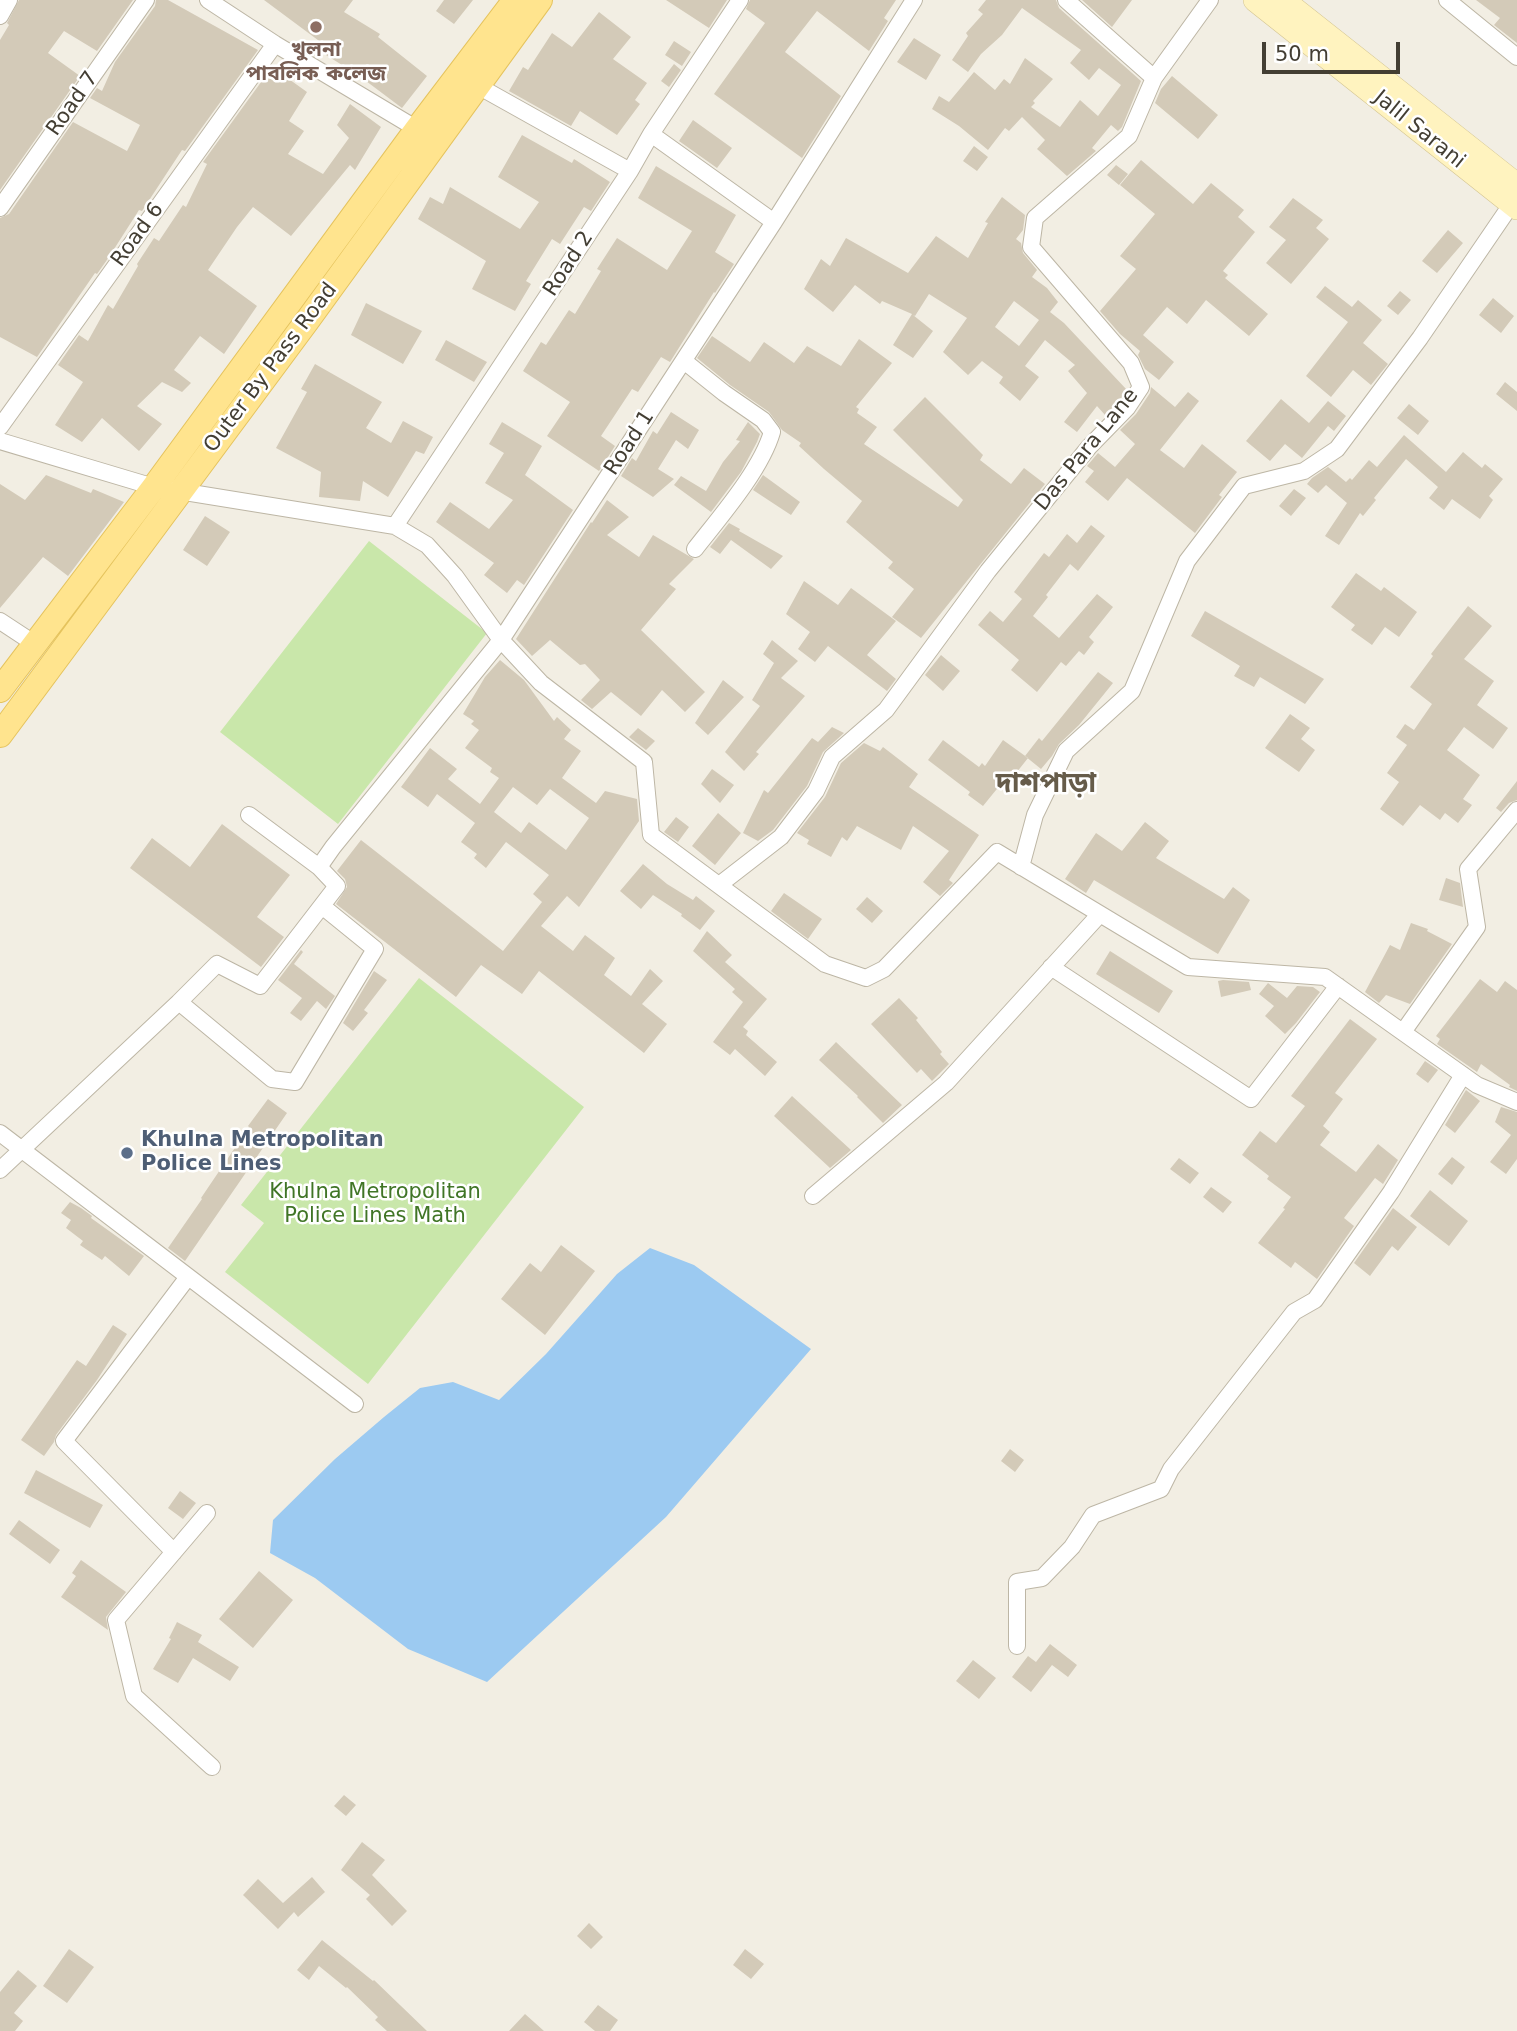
<!DOCTYPE html>
<html>
<head>
<meta charset="utf-8">
<style>
	body { margin:0 }
	#map { position:relative; width:1517px; height:2031px; overflow:hidden; background:#f2eee3; font-family:"DejaVu Sans",sans-serif }
	canvas { display:block }
	.scale { position:absolute; left:1262px; top:42px; width:138px; height:32px; box-sizing:border-box; border:4px solid #433e33; border-top:0; padding-left:9px; font-size:21px; line-height:24px; white-space:nowrap; color:#433e33; -webkit-text-stroke:5px #fff; paint-order:stroke }
</style>
</head>
<body>
<div id="map">
<canvas width="1517" height="2031"></canvas>
<div class="scale">50 m</div>
</div>
<script>
const ctx = document.querySelector('canvas').getContext('2d');
ctx.lineJoin = 'round';
function paint(path, color) { ctx.fillStyle = color; ctx.fill(path, 'evenodd'); }
function stroke(path, color, width, dash) { ctx.strokeStyle = color; ctx.lineWidth = width; ctx.lineCap = dash ? 'butt' : 'round'; ctx.setLineDash(dash || []); ctx.stroke(path); }
function drawText(font, color, halo, rows, align = 'center') {
  ctx.font = font + ' "DejaVu Sans","Noto Sans Bengali",sans-serif'; ctx.lineWidth = 5; ctx.setLineDash([]); ctx.textBaseline = 'middle'; ctx.strokeStyle = halo; ctx.fillStyle = color; for (const [text, x, y, turn = 0] of rows) {
    ctx.save(); ctx.translate(x, y); ctx.rotate((+turn || 0) * Math.PI / 180); ctx.textAlign = isNaN(turn) ? turn : align; if (halo) ctx.strokeText(text, 0, 0); ctx.fillText(text, 0, 0); ctx.restore();
  }
}
const green = new Path2D(`
	M369,541L487,633L338,824L220,732Z
	M419,978L584,1107L368,1384L225,1272L264,1223L241,1205Z`);
const water = new Path2D(`
	M650,1248L694,1265L811,1349L666,1517L487,1682L408,1649L315,1578L270,1553L273,1520L335,1459L384,1417L420,1388L453,1382L499,1400L546,1354L617,1274Z`);
const building = new Path2D(`
	M19,0H133L97,51L64,31L48,53L80,76L0,190V40L9,25L7,23Z
	M156,0H168L258,50L185,151L182,150L142,211L139,210L109,257L97,274L95,273L37,357L0,337V218L9,214L73,122L127,151L140,125L90,98L97,88L102,91L115,62L155,6Z
	M264,0H353L344,12L380,34L378,37L427,76L402,108L358,75L326,55L330,49Z
	M444,0H473L454,24L436,11Z
	M666,0H727L709,28Z
	M750,0H896L884,18L888,21L869,51L817,11L785,52L841,96L802,158L714,94L765,23L746,9Z
	M986,0H1056L1059,8L1141,81L1122,127L1118,131L1111,125L1092,148L1096,151L1067,176L1037,149L1045,140L1022,117L1009,131L1005,128L988,150L959,126L932,109L939,96L949,102L974,72L995,90L1004,79L1010,84L1025,58L1053,79L1033,101L1035,103L1031,107L1060,127L1080,100L1098,116L1121,85L1099,68L1089,80L1070,63L1081,50L1022,8L1002,35L981,54L968,72L952,60L968,36L966,33L983,14L978,10Z
	M1082,0H1132L1112,27Z
	M1476,0H1517V43L1494,25L1500,18Z
	M599,12L631,37L613,59L647,83L635,100L640,104L617,135L580,111L571,126L509,91L523,67L528,70L552,33L572,47Z
	M914,38L941,55L926,80L897,62Z
	M674,41L691,52L682,66L665,55Z
	M674,64L681,70L669,87L661,81Z
	M272,67L307,92L289,121L304,131L288,154L323,174L349,138L337,125L350,104L381,127L355,170L350,165L291,236L253,207L237,227L208,270L257,306L224,354L200,336L174,370L191,383L182,392L162,382L137,406L162,424L139,451L102,418L82,442L55,425L83,382L58,365L79,335L88,341L108,305L113,309L138,266L137,264L154,238L159,241L183,205L186,207L207,164L203,162Z
	M1172,76L1218,115L1198,139L1155,103L1161,89Z
	M693,120L732,148L717,168L679,141Z
	M522,135L572,163L574,159L610,182L591,211L584,207L560,244L552,239L526,281L531,284L515,311L472,289L486,261L418,219L430,197L443,204L450,187L520,229L539,202L498,177Z
	M974,146L988,157L977,171L963,161Z
	M1141,160L1193,204L1211,183L1244,210L1238,217L1255,232L1223,271L1228,275L1225,278L1268,314L1249,336L1206,300L1187,324L1167,307L1143,335L1174,362L1159,380L1145,369L1138,355L1140,351L1120,334L1100,311L1136,269L1120,256L1155,214L1120,185Z
	M1116,165L1128,174L1119,185L1107,175Z
	M656,166L736,215L715,252L734,264L715,293L714,292L670,362L661,357L638,392L632,389L601,436L615,446L599,471L547,436L570,402L523,371L541,342L546,345L569,310L575,314L601,271L597,269L617,238L667,270L692,231L638,198Z
	M1002,197L1025,215L1023,230L1016,239L1021,243L1023,253L1037,270L1032,277L1047,288L1058,302L1050,312L1064,323L1127,390L1119,401L1105,415L1097,406L1077,432L1064,422L1087,393L1068,371L1075,365L1045,340L1025,366L1039,377L1020,401L999,383L1003,377L982,361L968,375L943,352L967,318L929,294L915,316L913,315L933,331L913,358L893,345L912,314L882,301L880,304L855,285L833,312L804,289L821,259L830,266L846,238L908,273L936,236L968,258L988,223L985,222ZM1014,301L1039,320L1019,346L995,327Z
	M1293,198L1323,220L1316,228L1329,239L1291,284L1266,263L1286,240L1269,227Z
	M1448,230L1463,243L1437,273L1422,261Z
	M1325,286L1352,307L1358,300L1382,320L1363,343L1388,364L1371,385L1353,370L1331,397L1306,376L1348,322L1316,297Z
	M1400,291L1411,300L1398,315L1387,306Z
	M1493,298L1514,316L1501,333L1479,315Z
	M366,303L422,331L403,364L351,335Z
	M712,336L750,362L764,342L794,363L807,346L841,366L859,339L892,363L856,407L859,409L857,413L877,427L864,444L958,507L963,500L893,430L925,397L983,455L980,460L1011,484L1024,468L1045,484L921,638L892,617L914,589L888,568L893,562L846,522L862,501L824,469L799,446L801,443L782,430L769,412L730,385L697,358Z
	M446,340L487,362L474,382L435,360Z
	M315,364L382,402L366,428L391,443L403,421L433,437L424,454L416,451L388,497L363,481L360,501L319,497L321,472L276,448L307,392L301,389Z
	M1505,382L1517,392V411L1496,394Z
	M1151,387L1175,407L1188,392L1199,401L1160,450L1184,468L1202,444L1237,472L1219,495L1222,497L1195,533L1127,478L1108,501L1085,482L1094,471L1087,466L1098,453L1115,467L1135,444L1120,430L1136,414L1150,393Z
	M1281,399L1309,423L1328,401L1346,416L1334,431L1328,426L1302,458L1285,444L1270,461L1246,441Z
	M1409,404L1429,421L1418,435L1397,418Z
	M671,412L699,430L688,449L676,440L658,469L674,479L653,497L621,476L632,458L636,461L653,431L657,434Z
	M502,422L542,446L525,475L573,510L524,585L517,580L507,593L484,575L494,563L436,522L450,502L489,529L513,500L485,483L504,453L489,444Z
	M748,422L760,434L757,442L741,472L711,512L674,485L681,476L706,491L723,462L740,441L736,440Z
	M1404,435L1446,472L1463,452L1482,468L1485,464L1503,479L1489,496L1493,500L1480,519L1452,499L1444,510L1429,498L1438,487L1406,459L1374,498L1376,500L1363,516L1360,513L1339,545L1325,536L1347,503L1326,485L1318,493L1307,484L1312,478L1328,467L1346,482L1350,478L1352,480L1369,460L1377,467Z
	M46,475L91,493L93,489L124,502L68,576L43,557L0,608V484L25,500Z
	M763,475L800,502L791,515L753,490Z
	M1294,489L1306,498L1291,516L1279,506Z
	M607,500L629,517L607,535L639,557L653,535L694,559L669,584L676,589L641,630L705,692L685,712L662,690L641,716L611,692L592,709L581,700L600,680L585,664L580,665L550,640L532,656L516,639L591,522L592,523Z
	M205,516L230,532L207,566L183,550Z
	M729,523L740,529L739,531L783,556L771,569L731,540L720,554L710,547Z
	M1091,525L1105,536L1078,571L1070,564L1046,595L1048,597L1033,616L1059,638L1097,594L1113,607L1089,637L1094,642L1084,655L1079,651L1066,666L1061,662L1037,692L1011,670L1019,660L978,625L990,611L1003,622L1022,599L1014,592L1044,553L1049,557L1067,534L1077,543Z
	M1356,573L1381,591L1384,587L1417,612L1399,637L1385,627L1372,645L1351,630L1355,625L1331,607Z
	M804,581L838,605L851,588L896,621L867,655L896,679L887,691L828,646L815,662L798,649L810,632L786,614Z
	M1468,606L1492,626L1464,659L1494,681L1477,705L1508,728L1493,749L1464,727L1447,750L1480,775L1463,799L1472,805L1458,823L1445,813L1440,820L1420,805L1403,826L1380,809L1399,782L1387,773L1407,745L1396,737L1405,724L1414,730L1432,704L1410,687L1433,656L1431,654Z
	M1205,611L1324,679L1305,704L1260,677L1254,687L1234,676L1240,666L1191,636Z
	M772,640L798,661L781,678L805,696L756,752L759,754L744,771L725,752L760,706L752,700L774,663L763,654Z
	M941,655L960,671L943,691L925,675Z
	M500,660L524,680L554,721L557,717L571,730L564,739L581,751L562,778L596,803L605,791L637,799L639,821L579,907L567,896L541,926L573,951L585,935L615,958L604,975L631,996L650,969L663,981L642,1004L667,1024L644,1053L539,971L522,994L481,965L456,997L336,904L347,887L345,879L337,871L361,840L503,951L542,902L533,894L549,875L506,842L486,868L474,858L477,854L461,842L475,823L437,794L428,807L401,787L430,748L457,769L448,779L480,804L499,778L490,772L492,768L465,748L479,730L471,724L474,721L463,714L485,677ZM513,787L537,805L550,789L589,818L566,850L529,822L521,833L494,812Z
	M1098,672L1113,683L1079,725L1059,744L1052,756L1041,769L1025,756L1039,738L1042,741Z
	M723,680L744,697L708,735L695,723Z
	M1290,714L1310,728L1301,739L1315,750L1299,772L1265,748Z
	M832,727L844,733L823,752L807,786L773,830L758,841L743,833L764,790L768,793L812,738L818,742Z
	M638,728L655,741L646,750L629,737Z
	M943,740L979,767L982,763L985,766L1003,740L1028,758L1009,782L1005,779L983,806L968,795L970,792L928,760Z
	M864,743L880,751L883,747L918,774L909,787L979,835L949,880L953,883L940,896L923,882L949,851L913,826L901,850L857,826L847,841L842,837L831,857L807,844L809,840L797,833L825,797L841,763Z
	M712,769L734,785L720,803L701,784Z
	M1517,781V800L1509,803L1501,812L1496,808Z
	M718,813L741,833L715,865L692,846Z
	M676,817L689,827L678,842L664,832Z
	M1145,822L1169,841L1156,858L1224,899L1233,887L1250,900L1218,954L1094,880L1086,893L1065,879L1096,833L1122,851Z
	M222,824L290,875L257,917L284,937L261,967L130,868L152,838L190,867Z
	M643,864L667,884L693,900L696,896L715,911L700,930L681,916L682,914L653,895L641,909L620,891Z
	M1446,878L1460,883L1463,907L1439,900Z
	M784,893L822,919L808,939L771,911Z
	M867,897L883,911L872,923L856,909Z
	M1411,923L1428,929L1427,931L1452,944L1410,1004L1386,995L1379,1003L1365,992L1390,945L1400,950Z
	M707,931L732,955L725,962L767,999L743,1027L748,1031L746,1035L777,1062L765,1076L735,1049L730,1055L713,1042L743,1002L732,992L735,989L693,951Z
	M301,950L303,952L294,964L335,996L326,1009L317,1001L301,1021L290,1013L302,998L278,980Z
	M1110,951L1173,991L1159,1013L1096,974Z
	M374,971L387,980L364,1010L368,1013L353,1031L343,1023Z
	M1480,979L1497,992L1505,981L1517,990V1091L1509,1087L1510,1085L1481,1064L1477,1072L1437,1044L1440,1039L1436,1036Z
	M1223,980L1249,982L1251,990L1221,997L1218,981Z
	M1268,983L1287,998L1297,986L1313,987L1320,992L1296,1023L1285,1034L1265,1016L1274,1006L1259,994Z
	M899,998L918,1018L916,1020L942,1052L940,1054L949,1064L932,1081L921,1069L917,1073L871,1024Z
	M1350,1019L1377,1039L1335,1093L1343,1099L1323,1126L1330,1132L1320,1145L1356,1172L1378,1144L1398,1160L1383,1184L1375,1178L1344,1218L1354,1226L1317,1279L1295,1262L1291,1268L1258,1243L1285,1209L1283,1208L1291,1197L1267,1179L1269,1176L1242,1155L1260,1131L1276,1143L1305,1106L1291,1096Z
	M836,1042L902,1105L883,1123L857,1097L858,1096L819,1060Z
	M1425,1061L1438,1070L1428,1083L1416,1074Z
	M1466,1090L1480,1101L1455,1133L1445,1125Z
	M792,1096L851,1150L830,1168L774,1116Z
	M268,1099L287,1113L185,1261L168,1248L202,1199L201,1198L249,1127L248,1126Z
	M1501,1107L1517,1112V1159L1506,1174L1490,1162L1511,1135L1495,1122Z
	M1452,1157L1465,1167L1452,1185L1438,1174Z
	M1179,1158L1199,1173L1190,1184L1170,1169Z
	M1211,1187L1232,1202L1223,1213L1203,1197Z
	M1430,1190L1468,1221L1449,1246L1410,1216Z
	M70,1202L81,1208L92,1216L91,1218L144,1256L129,1276L105,1256L102,1260L80,1245L83,1241L66,1228L71,1220L61,1213Z
	M1393,1208L1417,1227L1398,1251L1392,1246L1370,1276L1354,1263Z
	M561,1245L595,1271L545,1335L501,1299L530,1263L541,1272Z
	M113,1325L127,1334L97,1380L56,1435L54,1442L44,1456L21,1440L77,1360L86,1366Z
	M1010,1449L1024,1460L1015,1472L1001,1461Z
	M36,1470L103,1505L90,1528L24,1493Z
	M180,1491L196,1503L183,1519L168,1508Z
	M19,1520L60,1550L50,1564L9,1534Z
	M81,1560L126,1592L106,1617L108,1630L61,1597L76,1576L72,1573Z
	M259,1571L293,1600L253,1648L219,1619Z
	M177,1622L202,1635L198,1642L239,1667L230,1681L193,1658L178,1683L153,1669L171,1639L169,1638Z
	M1050,1644L1077,1665L1068,1677L1052,1665L1031,1692L1012,1677L1028,1656L1036,1662Z
	M973,1660L996,1678L979,1699L956,1681Z
	M344,1795L356,1805L346,1816L334,1806Z
	M362,1842L385,1860L372,1875L407,1911L392,1926L366,1899L370,1895L341,1870Z
	M312,1877L325,1892L298,1917L294,1912L278,1929L243,1895L258,1879L283,1903Z
	M589,1923L603,1937L591,1949L577,1936Z
	M322,1940L373,1981L374,1980L427,2031H387L375,2020L378,2017L347,1987L346,1988L319,1966L309,1980L297,1970Z
	M69,1949L94,1967L67,2003L43,1986Z
	M745,1949L764,1964L751,1979L733,1965Z
	M18,1970L37,1986L14,2013L23,2021L15,2031H0V1992Z
	M598,2005L618,2020L610,2031H595L584,2022Z
	M525,2014L544,2031H509Z`);
const street = new Path2D(`
	M208,0L275,44L417,129
	M1066,0L1154,78
	M1447,0L1517,57
	M0,16L9,0
	M478,86L630,171
	M651,134L774,222
	M0,208L146,0
	M684,361L724,393L763,420L772,432C761,470 720,517 695,549
	M0,427L275,44
	M0,441L154,487L395,526L427,545L455,576L501,640L541,683L644,762L651,835L825,964L866,978L884,969L997,852L1188,967L1325,977L1477,1085L1517,1102
	M395,526L630,171L651,134L740,0
	M0,621L35,644
	M319,867L333,847L501,640L774,222L914,0
	M1021,867L1035,815L1066,751L1132,691L1187,561L1244,486L1304,471L1337,449L1420,338L1517,196
	M719,885L781,837L816,791L832,757L886,710L988,571L1089,447L1127,408L1141,387L1131,363L1031,247L1035,218L1129,136L1154,78L1210,0
	M1051,967L1251,1099L1338,986
	M179,1002L217,964L260,986L337,886L319,867L249,815
	M1403,1032L1477,927L1468,869L1517,810
	M0,1133L355,1404
	M0,1170L179,1002L272,1079L295,1082L375,949L322,906
	M813,1196L946,1083L1100,914
	M207,1513L116,1620L134,1696L212,1767
	M174,1552L64,1441L188,1277
	M1017,1646V1582L1042,1578L1072,1547L1093,1515L1161,1489L1171,1469L1294,1312L1315,1300L1391,1192L1463,1075`);
const secondary = new Path2D(`
	M1255,0L1517,208
	M1283,0L1517,185`);
const primary = new Path2D(`
	M0,690L154,487L417,129L515,0
	M0,735L307,321L540,0`);
const markers = [
	[316,27,7,"#8d6e63"],
	[127,1153,7,"#5c6f8a"]
];
const educationNames = [
	["খুলনা",316,51],
	["পাবলিক কলেজ",316,75]
];
const streetNames = [
	["Road 7",73,104,-55],
	["Jalil Sarani",1419,130,39],
	["Road 6",138,235,-54],
	["Road 2",569,264,-57],
	["Outer By Pass Road",271,368,-53],
	["Road 1",630,443,-57],
	["Das Para Lane",1087,450,-51]
];
const serviceNames = [
	["Khulna Metropolitan",141,1141],
	["Police Lines",141,1165]
];
const parkNames = [
	["Khulna Metropolitan",375,1193],
	["Police Lines Math",375,1217]
];
const districtNames = [
	["দাশপাড়া",1046,785]
];
paint(green, '#c9e7aa');
paint(water, '#9ccaf1');
paint(building, '#d3cab8');
stroke(street, '#bdb6a5', 18);
stroke(secondary, '#d3c491', 24);
stroke(primary, '#e5c35d', 26);
stroke(street, '#fff', 16);
stroke(secondary, '#fff3bf', 23);
stroke(primary, '#ffe48e', 24);
for (const [x, y, r, color] of markers) { const dot = new Path2D(); dot.arc(x, y, r, 0, 2 * Math.PI); ctx.fillStyle = color; ctx.fill(dot); stroke(dot, '#fff', 2.5); }
drawText('bold 21px', '#785e54', '#fff', educationNames);
drawText('21px', '#433e33', '#fff', streetNames);
drawText('bold 21px', '#4e5e75', '#fff', serviceNames, 'left');
drawText('21px', '#407526', '#fff', parkNames);
drawText('bold 28px', '#665c4a', '#fff', districtNames);
</script>
</body>
</html>
